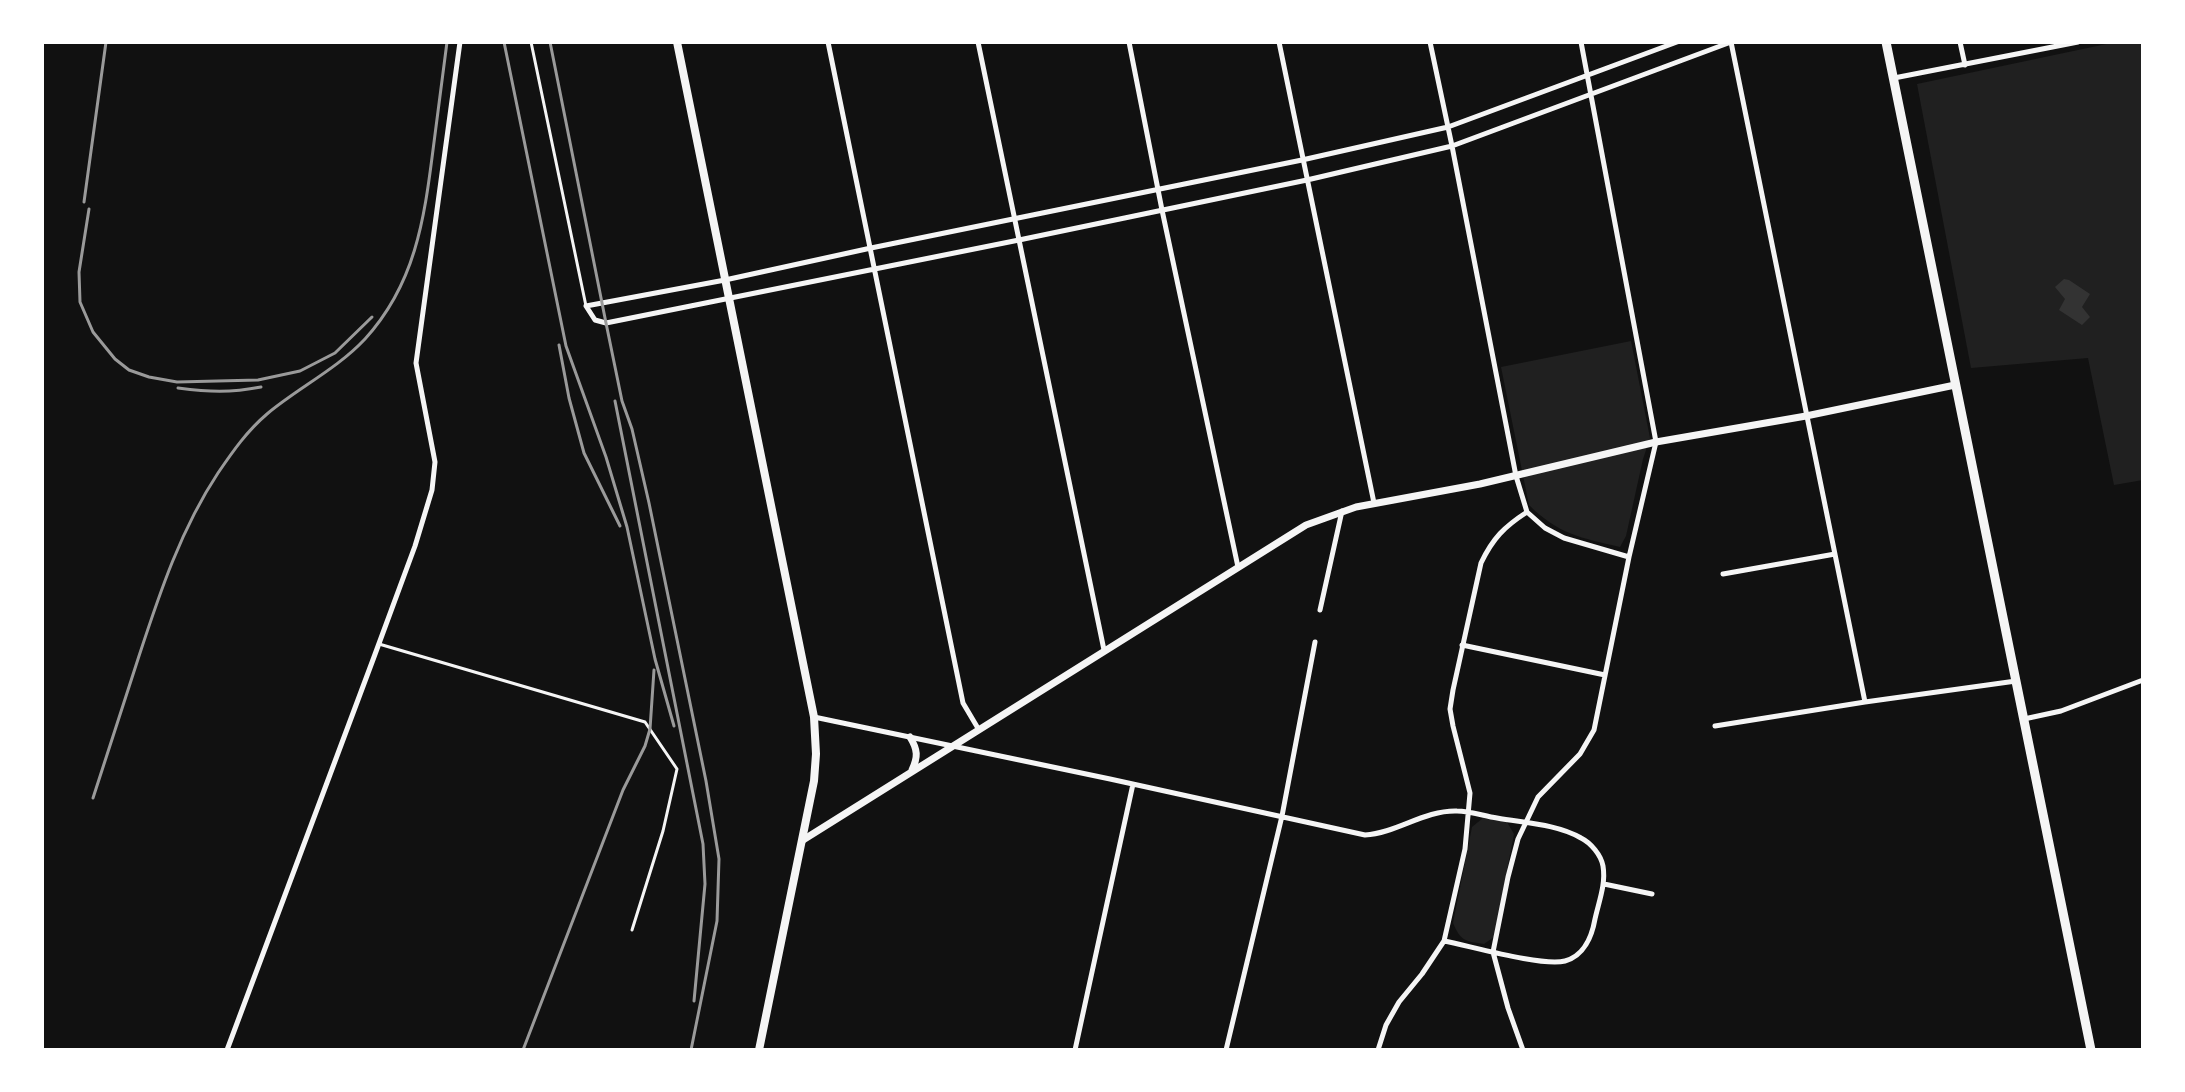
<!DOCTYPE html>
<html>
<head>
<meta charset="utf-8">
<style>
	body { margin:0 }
	#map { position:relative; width:2185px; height:1092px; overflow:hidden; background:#111; font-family:Montserrat,sans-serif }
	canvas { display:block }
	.frame { position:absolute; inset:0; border:44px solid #fff; pointer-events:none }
</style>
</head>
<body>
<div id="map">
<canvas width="2185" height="1092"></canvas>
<div class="frame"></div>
</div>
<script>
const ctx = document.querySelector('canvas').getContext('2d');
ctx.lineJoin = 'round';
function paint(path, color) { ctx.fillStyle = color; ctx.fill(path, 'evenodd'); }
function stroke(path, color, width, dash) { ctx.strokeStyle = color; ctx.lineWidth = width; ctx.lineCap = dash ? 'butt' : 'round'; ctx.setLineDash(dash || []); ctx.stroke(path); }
const green = new Path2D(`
	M2116,42H2143V480L2114,485L2088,358L1971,368L1917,84Z
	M1631,341L1650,438L1643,459L1626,536L1620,547C1581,538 1558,534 1529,505L1501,367Z
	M1483,818L1507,822L1514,834L1494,937L1484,944C1466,941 1461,942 1453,923L1472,827Z`);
const water = new Path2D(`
	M2064,279L2069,280L2090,294L2082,307L2090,317L2082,325L2059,310L2065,299L2055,287Z`);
const service = new Path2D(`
	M531,42L586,306
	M379,644L645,722L677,769L663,831L632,930`);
const minor = new Path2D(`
	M828,42L963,703L979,730
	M978,42L1104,650
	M1129,42L1162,210L1238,567
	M1279,42L1374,503
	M1430,42L1452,146L1516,476L1527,512
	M1677,42L1448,127L1302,160L871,248L725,280L586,306L595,320L606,323L1019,240L1307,180L1452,146L1731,42
	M1731,42L1865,702
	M1960,42L1965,65
	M1894,78L2078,42
	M1527,512L1545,528L1564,538L1629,557
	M1723,574L1835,554
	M1320,610L1342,511
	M1462,645L1605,675
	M814,717L1110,779L1365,835C1397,833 1424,810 1457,811C1470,811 1484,816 1497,818C1524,823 1557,824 1581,838C1591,843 1601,855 1603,866C1606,884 1599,901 1595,919C1592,936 1584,956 1565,961C1543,967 1470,946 1444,941
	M2024,719L2061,711L2143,680
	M1715,726L1865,702L2016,681
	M1604,884L1652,894
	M227,1050L374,657L415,546L432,490L435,462L416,363L460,42
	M1075,1050L1133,784
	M1226,1050L1282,816L1315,642
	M1378,1050L1386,1025L1399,1002L1422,974L1444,941L1465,849L1470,793L1453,726L1450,709L1453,690L1481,563C1493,538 1504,527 1527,512
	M1523,1050L1508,1008L1493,952L1508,877L1518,839L1538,797L1580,754L1594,730L1629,557L1656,442L1581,42`);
const tertiary = new Path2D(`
	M910,737C918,750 918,757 912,770
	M803,840L1306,525L1356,507L1480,484L1656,442L1806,416L1955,385`);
const secondary = new Path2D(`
	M677,42L814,717L816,754L814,781L759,1050`);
const trunk = new Path2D(`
	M1886,42L2091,1050`);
const rail = new Path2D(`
	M504,42L566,346L606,457L627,527L655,659L674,726
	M550,42L606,323L622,401L632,429L649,503L706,781L719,859L717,921L691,1050
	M84,202L106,42
	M89,209L79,272L80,302L93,332L115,359L129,370L149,377L177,382L258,380L300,371L335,353L372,317
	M559,345L569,398L584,453L620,526
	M178,388C209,392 230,393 261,387
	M615,401L703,844L705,884L694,1001
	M93,798C108,751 124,703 139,656C160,592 181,529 218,473C233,451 247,431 267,414C298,388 337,369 365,339C415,284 424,221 433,150C438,114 442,78 447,42
	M523,1050L623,790L645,746L650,729L654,670`);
paint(green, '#202020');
paint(water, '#333');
stroke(service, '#f5f5f5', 3);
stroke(minor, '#f5f5f5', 5);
stroke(tertiary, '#f5f5f5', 7);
stroke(secondary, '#f5f5f5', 8);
stroke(trunk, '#f5f5f5', 9);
stroke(rail, '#9a9a9a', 3);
</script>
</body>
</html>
